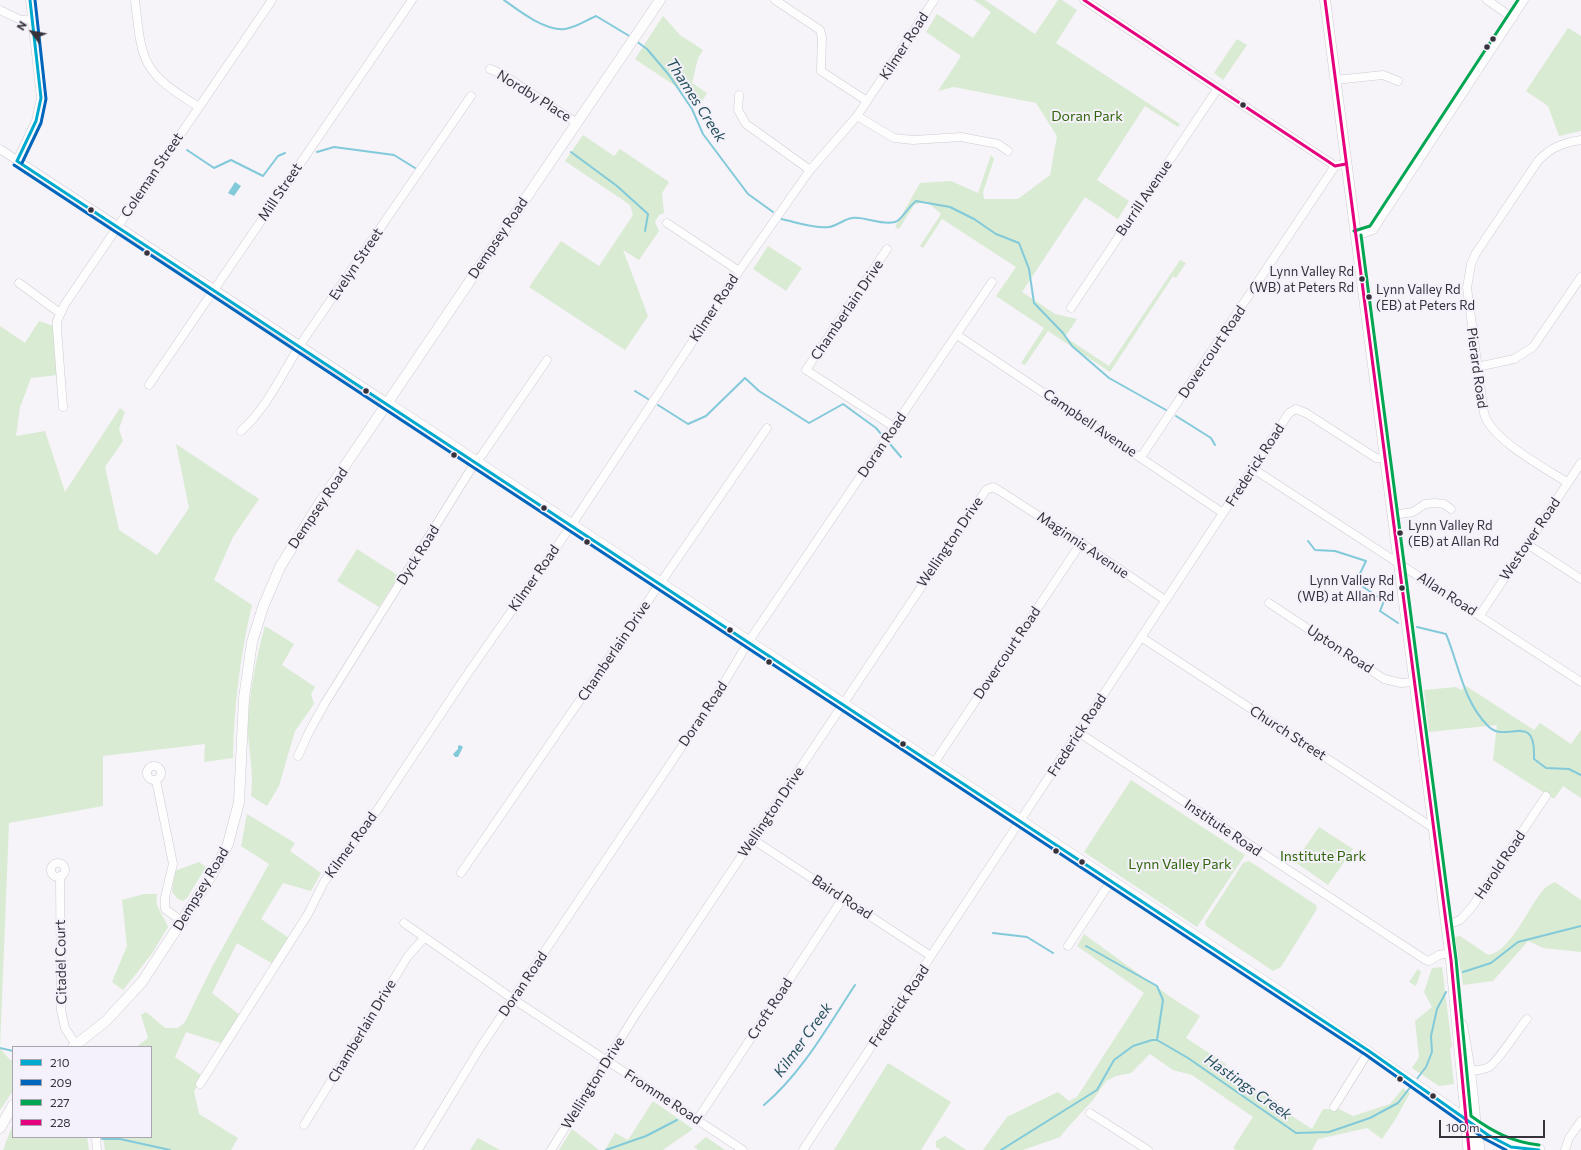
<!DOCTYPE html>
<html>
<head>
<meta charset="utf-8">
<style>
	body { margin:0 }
	#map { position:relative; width:1581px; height:1150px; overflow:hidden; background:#f6f3f9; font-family:Commissioner,sans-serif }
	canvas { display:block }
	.legend { position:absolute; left:12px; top:1046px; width:140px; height:92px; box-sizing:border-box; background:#f5f1fb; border:1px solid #a9a5af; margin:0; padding:5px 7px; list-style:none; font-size:12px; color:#36323c }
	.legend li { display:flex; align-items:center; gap:8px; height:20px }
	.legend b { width:20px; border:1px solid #a9a5af }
	.north { position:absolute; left:12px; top:12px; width:40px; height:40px; -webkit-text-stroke:3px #f5f1fb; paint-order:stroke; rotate:302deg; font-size:11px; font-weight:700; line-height:16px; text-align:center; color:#36323c }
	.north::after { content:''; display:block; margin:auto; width:14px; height:18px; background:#36323c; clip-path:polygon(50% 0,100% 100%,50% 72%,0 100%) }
	.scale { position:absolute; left:1439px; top:1120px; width:106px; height:18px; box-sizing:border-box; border:2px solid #36323c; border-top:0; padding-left:5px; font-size:12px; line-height:14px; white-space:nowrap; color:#36323c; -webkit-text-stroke:3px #f5f1fb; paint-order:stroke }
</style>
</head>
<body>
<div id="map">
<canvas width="1581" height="1150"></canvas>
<ul class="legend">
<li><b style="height:5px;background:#00a9ce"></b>210</li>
<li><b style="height:5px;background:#0065bd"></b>209</li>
<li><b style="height:5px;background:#00a651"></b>227</li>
<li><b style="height:5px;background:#e5007d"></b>228</li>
</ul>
<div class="north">N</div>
<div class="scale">100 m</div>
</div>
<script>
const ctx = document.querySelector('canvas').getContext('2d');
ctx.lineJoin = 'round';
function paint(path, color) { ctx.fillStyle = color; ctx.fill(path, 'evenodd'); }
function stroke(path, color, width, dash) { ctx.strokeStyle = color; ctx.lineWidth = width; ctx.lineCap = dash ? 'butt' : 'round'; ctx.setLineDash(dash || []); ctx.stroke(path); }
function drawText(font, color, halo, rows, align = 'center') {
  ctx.font = font + ' Commissioner,sans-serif'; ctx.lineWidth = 4; ctx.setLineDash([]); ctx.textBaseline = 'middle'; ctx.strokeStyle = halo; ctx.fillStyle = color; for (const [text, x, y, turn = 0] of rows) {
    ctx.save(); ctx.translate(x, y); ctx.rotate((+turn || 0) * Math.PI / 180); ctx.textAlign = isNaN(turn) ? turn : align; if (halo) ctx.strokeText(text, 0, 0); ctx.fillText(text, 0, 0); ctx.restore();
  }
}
const green = new Path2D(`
	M974,0H985L1035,34L1058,0H1062L1077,10L1056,43L1180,124L1178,127L1145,106L1097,180L1129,201L1118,219L1085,197L1022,292L1055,314L1077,319L1065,337L1109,366L1180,260L1186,263L1176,278L1173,276L1110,372L1048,331L1025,365L1021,363L1044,328L996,296L1016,267L942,219L923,248L920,246L941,214L926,201L914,205L899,229L895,227L920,183L951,181L978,193L991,155L994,159L983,192L984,199H1018L1050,175L1057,136L1036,103L954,87L938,91L961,56L926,32L937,14L973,38L991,12Z
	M663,16L680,35L703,50L698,58L692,83L707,93L701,103L635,59Z
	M1568,28L1581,36V131L1559,136L1548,106L1526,91Z
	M1237,39L1247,45L1223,80L1214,73Z
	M583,135L614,156L620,149L669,182L662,193L664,213L659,215L655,222L659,231L639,260L623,250L648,316L625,350L529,287L561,241L599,266L633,215L630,205L565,161Z
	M768,246L802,268L786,291L753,269Z
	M39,321L53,326L57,375L31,378L20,407L16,436L45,431L65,492L120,408L125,412L119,429L123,441L105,467L119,530L157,555L189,508L176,444L259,499L233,537L214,580L252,605C240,657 234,705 233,758L204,762L205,744L103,756V806L9,823L0,1048L10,1060H13V1091L0,1110V326L25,343Z
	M357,549L399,576L379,607L337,581Z
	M265,626L294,644L282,665L315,687L311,694L314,704L295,731L279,786L267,806L251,796C254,774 249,753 248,732C248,700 256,657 265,626Z
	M1466,686L1534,730L1540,723L1571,744L1581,730V798L1563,786L1554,799L1493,760L1497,725L1429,732L1424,690L1456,687L1461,690Z
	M1131,780L1245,855L1197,927L1084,852Z
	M247,814L295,843L290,851L321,873L311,891L283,883L261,919L289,938L273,964L237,943L212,993L241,1016L224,1044L186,1032L175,1057L204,1077L194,1091L199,1114L238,1138L231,1150H105L103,1137H151V1047H136L148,1038L141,1015L146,1012L165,1028H178L185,1022L212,967L269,864L241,846Z
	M1319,827L1353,849L1328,885L1295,862Z
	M1249,861L1316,905L1317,909L1281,967L1273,971L1206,926L1205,922L1243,863Z
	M199,862L206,867L187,898L183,901L178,899L172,892L175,871Z
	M1555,882L1581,900V952L1543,948L1528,941L1493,981L1463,985L1455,937L1460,936L1488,955C1510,953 1530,904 1544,889C1547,886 1551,884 1555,882Z
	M144,894H157C154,908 164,915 168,927L151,955L123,990L112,982L127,946L122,900Z
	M1084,934L1169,996L1200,1016L1186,1038L1226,1064L1223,1070L1264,1096L1266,1094L1277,1101L1284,1111L1312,1129L1323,1109H1339L1353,1116L1390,1104L1403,1088L1410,1093L1395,1120L1382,1139L1367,1128L1318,1139L1312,1150H1236L1233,1148L1253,1117L1192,1075L1173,1070L1150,1054L1131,1073L1116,1076L1106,1081L1093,1100L1069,1126L1060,1137L1023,1150H983L1007,1117L1058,1092L1069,1101L1077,1097L1144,993L1077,946Z
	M1442,967L1452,1047L1450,1048L1454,1084L1439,1086L1412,1068L1419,1057L1415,1021L1432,1007L1424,992L1432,968Z
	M1418,969L1421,972L1416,986L1409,982Z
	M888,1063L951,1102L921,1150H834Z
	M653,1101L693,1129L663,1150H605L615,1133L628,1140Z
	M13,1124V1137H87L89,1150H3Z
	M572,1129L599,1150H559Z
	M945,1136L966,1150H941L936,1147V1141Z
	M706,1137L725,1150H698L694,1147Z
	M478,1138L500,1150H470Z`);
const water = new Path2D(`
	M235,182L241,186L234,196L228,193Z
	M460,745L463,747L458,757H455L453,754L458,749V746Z`);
const stream = new Path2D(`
	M504,0C519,11 545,31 565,29C575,28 587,20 596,16L631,37
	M636,41L647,49L669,75L692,109L703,134L748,194L773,212
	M187,150L214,168L231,160L263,176L278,156L285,153
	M317,152L334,147L394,155L415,168
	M571,152L617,186L648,214L645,231
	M781,219C796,222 814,229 829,227C837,226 844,219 852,218C865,216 881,226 895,222C901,221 908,207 916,201L950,207L974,219L996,234L1019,243L1029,269L1034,303L1063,333L1072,346L1109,378L1166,410
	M635,391L648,399
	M658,405L688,424L706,416L745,378L759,391L809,423L843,404L876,428L882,435
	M1176,416L1211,438L1215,445
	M890,444L901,457
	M1308,541L1315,550L1335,551L1366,561L1356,582L1384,601L1380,611L1398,623
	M1417,627L1446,634C1459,665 1463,701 1488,726C1506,745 1536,709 1534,759L1546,768L1569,769L1581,775
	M993,933L1027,937L1053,953
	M1086,946L1157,986L1163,1000L1157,1040
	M1463,972L1491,963L1518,942L1581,926
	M0,1048L13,1051
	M1416,1080L1426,1067L1432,1052L1431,1036L1437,1009L1446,992
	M764,1105C802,1073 828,1026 855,985
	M102,1139H120L170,1150
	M606,1150L646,1136L677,1120
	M1001,1150L1097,1090L1114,1060L1133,1046L1152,1040H1157L1188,1058L1296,1133L1329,1132L1370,1118L1398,1103L1412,1085`);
const minor = new Path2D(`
	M135,0C142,64 142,72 199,107
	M775,0L820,30L822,37L821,71L867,101
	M1084,0L1335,166L1339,165
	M1487,0L1513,18
	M0,10L21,20L32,19
	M490,69L502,74L577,123
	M1335,80L1383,75L1398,81
	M739,95L738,110L746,124L810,170
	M857,116L894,138L913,140L961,137L998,144L1008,151
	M0,149L388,403
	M17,161L36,121L41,98L30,0
	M667,223L739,271
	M1356,236L1373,230L1524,0
	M887,249L806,370L894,427
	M19,283L60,313
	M1071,308L1218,88
	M957,335L1223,513
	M1477,367L1514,359L1533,347L1581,277
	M149,385L412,0
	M63,407L57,329V321L65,304L272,0
	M241,431C269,406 284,369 304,339C360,258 415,177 471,96
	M1141,457L1335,166
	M1252,468L1581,682
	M1568,483C1545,468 1490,439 1484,413L1467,288L1471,264L1476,253L1538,161C1551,147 1563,143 1581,140
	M1393,515L1413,512L1425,504L1435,503L1444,504L1451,509
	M1527,544L1581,579
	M1269,603L1384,679L1401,683L1415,682
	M1480,615L1581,463
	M1141,637L1435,829
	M1078,732L1424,959L1429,961L1439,955L1450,953
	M298,756L309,732L325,703L476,461L482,455L547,360
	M934,763L1081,543
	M147 773a7 7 0 1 1 14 0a7 7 0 1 1-14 0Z
	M156,780L173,864L165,897V909L183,922
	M752,839L931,956
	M51 870a7 7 0 1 1 14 0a7 7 0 1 1-14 0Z
	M461,873L767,428
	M60,876L61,1010L65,1028L76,1045
	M404,923L513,999L743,1150
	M1447,925L1460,920L1472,907L1546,796
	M1068,946L1111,881
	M1464,1072C1472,1070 1482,1071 1489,1067C1498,1062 1518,1029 1527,1019
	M200,1084L308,914L324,882L378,809L466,676L571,526L739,271L810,170L857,116L934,0
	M1334,1107L1369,1051
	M1090,1113L1148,1150
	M697,1120L843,898
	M304,1125L408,956L424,938
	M96,1137L97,1150
	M418,1150L480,1048L719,691L749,641L992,282
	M551,1150L636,1014L986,490L993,487L1000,491L1081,543L1165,600
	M803,1150L1289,413L1296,409L1306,413L1376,458H1385
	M1565,1150L1569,1138L1581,1121`);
const tertiary = new Path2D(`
	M1325,0L1451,960L1466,1119
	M388,403L1279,991L1466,1119
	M1462,1025L1470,1071L1476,1126
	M73,1047L106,1021L142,982L213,873L228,844L239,802L244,698L252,642L263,607L280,567L319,504L660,0
	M0,1128L13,1105`);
const secondary = new Path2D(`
	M1466,1119C1492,1138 1506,1148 1539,1150
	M1466,1119L1469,1150
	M1476,1126L1479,1150`);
const bus1 = new Path2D(`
	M17,161L1369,1051L1488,1135L1511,1147L1539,1150
	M17,161L36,121L41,98L30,0`);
const bus2 = new Path2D(`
	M22,163L41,123L46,99L35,0
	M14,165L1366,1055L1485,1139L1506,1150`);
const bus3 = new Path2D(`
	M1354,231L1370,226L1518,0
	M1361,235L1456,959L1471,1116C1493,1132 1512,1142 1539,1145`);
const bus4 = new Path2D(`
	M1084,0L1335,166L1346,164
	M1325,0L1451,960L1469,1150`);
const markers = [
	[1493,39,3.5,"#36323c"],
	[1487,47,3.5,"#36323c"],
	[1243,105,3.5,"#36323c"],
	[91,210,3.5,"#36323c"],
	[147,253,3.5,"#36323c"],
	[1362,279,3.5,"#36323c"],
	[1369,297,3.5,"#36323c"],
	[366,391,3.5,"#36323c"],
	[454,455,3.5,"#36323c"],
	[544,508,3.5,"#36323c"],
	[1400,533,3.5,"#36323c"],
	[587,542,3.5,"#36323c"],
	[1402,588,3.5,"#36323c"],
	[730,630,3.5,"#36323c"],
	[769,662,3.5,"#36323c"],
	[903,744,3.5,"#36323c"],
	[1056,851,3.5,"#36323c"],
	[1082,862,3.5,"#36323c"],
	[1400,1079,3.5,"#36323c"],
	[1433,1096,3.5,"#36323c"]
];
const busNames = [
	["Lynn Valley Rd",1354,272],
	["(WB) at Peters Rd",1354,288],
	["Lynn Valley Rd",1376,290,"left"],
	["(EB) at Peters Rd",1376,306,"left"],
	["Lynn Valley Rd",1408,526,"left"],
	["(EB) at Allan Rd",1408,542,"left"],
	["Lynn Valley Rd",1394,581],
	["(WB) at Allan Rd",1394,597]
];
const streetNames = [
	["Kilmer Road",904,46,-57],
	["Nordby Place",534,96,32],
	["Coleman Street",152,175,-56],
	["Mill Street",280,192,-56],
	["Burrill Avenue",1144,198,-56],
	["Dempsey Road",498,238,-56],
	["Evelyn Street",356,264,-56],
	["Kilmer Road",714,308,-57],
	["Chamberlain Drive",847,310,-56],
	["Dovercourt Road",1212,352,-56],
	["Pierard Road",1477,368,82],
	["Campbell Avenue",1090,423,34],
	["Doran Road",882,445,-56],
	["Frederick Road",1255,465,-57],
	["Dempsey Road",318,508,-56],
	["Westover Road",1530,539,-56],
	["Wellington Drive",950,542,-56],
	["Maginnis Avenue",1083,545,34],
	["Dyck Road",418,555,-58],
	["Kilmer Road",534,578,-55],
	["Allan Road",1447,594,33],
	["Upton Road",1340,649,33],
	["Chamberlain Drive",614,651,-56],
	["Dovercourt Road",1007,653,-56],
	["Doran Road",703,714,-56],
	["Church Street",1288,733,33],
	["Frederick Road",1077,735,-57],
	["Wellington Drive",771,812,-56],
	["Institute Road",1223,828,34],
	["Kilmer Road",351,845,-54],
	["Harold Road",1500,865,-56],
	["Dempsey Road",201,889,-59],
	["Baird Road",842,897,33],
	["Citadel Court",61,962,-91],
	["Doran Road",523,984,-56],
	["Frederick Road",899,1006,-56],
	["Croft Road",770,1009,-57],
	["Chamberlain Drive",362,1031,-59],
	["Wellington Drive",593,1083,-58],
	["Fromme Road",663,1097,33]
];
const parkNames = [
	["Doran Park",1087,116],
	["Institute Park",1323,856],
	["Lynn Valley Park",1180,864]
];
const waterNames = [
	["Thames Creek",696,100,57],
	["Kilmer Creek",803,1040,-54],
	["Hastings Creek",1248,1087,35]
];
paint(green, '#d9ebd2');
paint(water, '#82cada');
stroke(stream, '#82cada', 2);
stroke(minor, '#cecbd2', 9);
stroke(tertiary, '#cecbd2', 11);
stroke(secondary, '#cecbd2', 12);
stroke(minor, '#fefdfe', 8);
stroke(tertiary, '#fefdfe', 10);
stroke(secondary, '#fefdfe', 11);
stroke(bus1, '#00a9ce', 3);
stroke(bus2, '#0065bd', 3);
stroke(bus3, '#00a651', 3);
stroke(bus4, '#e5007d', 3);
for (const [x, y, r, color] of markers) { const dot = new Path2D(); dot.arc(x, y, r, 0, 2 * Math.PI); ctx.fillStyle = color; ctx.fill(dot); stroke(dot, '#f5f1fb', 1.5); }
drawText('13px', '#36323c', '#f5f1fb', busNames, 'right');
drawText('14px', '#36323c', '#f5f1fb', streetNames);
drawText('14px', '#31660c', '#f5f1fb', parkNames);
drawText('italic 15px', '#24515a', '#f5f1fb', waterNames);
</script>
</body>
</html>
